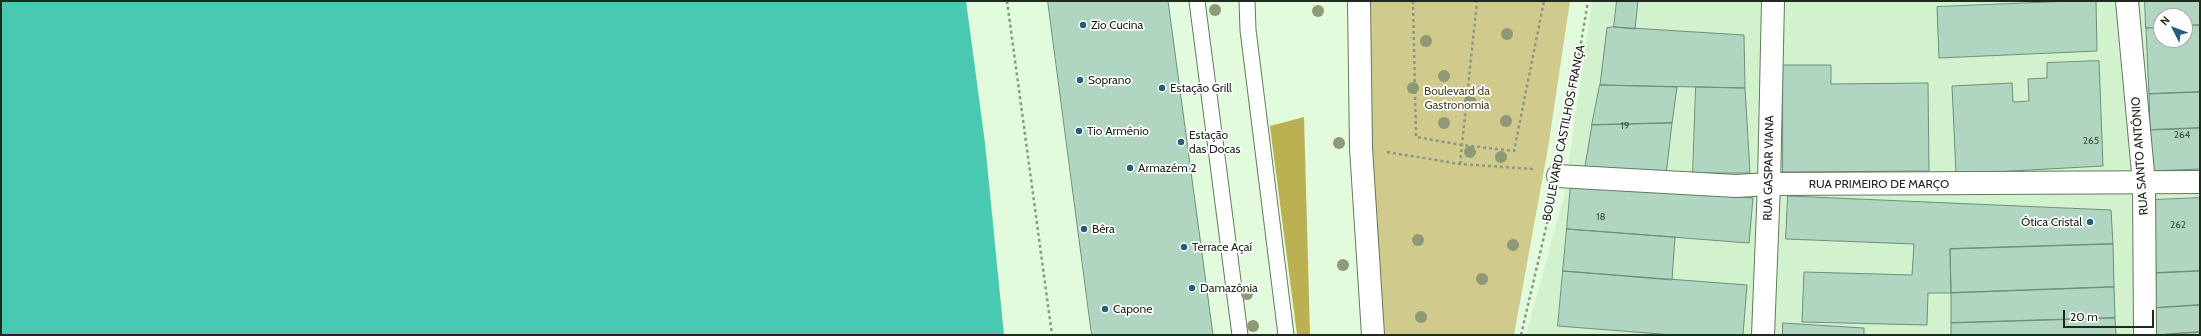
<!DOCTYPE html>
<html>
<head>
<meta charset="utf-8">
<style>
	body { margin:0 }
	#map { position:relative; width:2201px; height:336px; overflow:hidden; background:#e1fbdc; font-family:Cabin,sans-serif }
	canvas { display:block }
	.frame { position:absolute; inset:0; border:2px solid #20291e; pointer-events:none }
	.north { position:absolute; left:2153px; top:8px; width:40px; height:40px; box-sizing:border-box; background:#fff; border:1px solid #a6a9a5; border-radius:50%; rotate:312deg; font-size:11px; font-weight:700; line-height:16px; text-align:center; color:#20291e }
	.north::after { content:''; display:block; margin:auto; width:14px; height:18px; background:#295d79; clip-path:polygon(50% 0,100% 100%,50% 72%,0 100%) }
	.scale { position:absolute; left:2063px; top:310px; width:91px; height:18px; box-sizing:border-box; border:2px solid #20291e; border-top:0; padding-left:5px; font-size:12px; line-height:14px; white-space:nowrap; color:#20291e; -webkit-text-stroke:3px #fff; paint-order:stroke }
</style>
</head>
<body>
<div id="map">
<canvas width="2201" height="336"></canvas>
<div class="frame"></div>
<div class="north">N</div>
<div class="scale">20 m</div>
</div>
<script>
const ctx = document.querySelector('canvas').getContext('2d');
ctx.lineJoin = 'round';
function paint(path, color) { ctx.fillStyle = color; ctx.fill(path, 'evenodd'); }
function stroke(path, color, width, dash) { ctx.strokeStyle = color; ctx.lineWidth = width; ctx.lineCap = dash ? 'butt' : 'round'; ctx.setLineDash(dash || []); ctx.stroke(path); }
function drawText(font, color, halo, rows, align = 'center') {
  ctx.font = font + ' Cabin,sans-serif'; ctx.lineWidth = 3.5; ctx.setLineDash([]); ctx.textBaseline = 'middle'; ctx.strokeStyle = halo; ctx.fillStyle = color; for (const [text, x, y, turn = 0] of rows) {
    ctx.save(); ctx.translate(x, y); ctx.rotate((+turn || 0) * Math.PI / 180); ctx.textAlign = isNaN(turn) ? turn : align; if (halo) ctx.strokeText(text, 0, 0); ctx.fillText(text, 0, 0); ctx.restore();
  }
}
const built = new Path2D(`
	M1592,1H2200V335H1526L1564,196ZM2161,16H2185V40H2161Z`);
const green = new Path2D(`
	M1359,1H1570L1548,148L1514,335H1373Z`);
const forest = new Path2D(`
	M1304,117L1310,335H1297L1270,126Z`);
const water = new Path2D(`
	M1,1H966L985,143L1004,335H1Z`);
const building = new Path2D(`
	M1048,1H1168L1213,335H1092Z
	M1617,1H1638L1635,29L1614,27Z
	M2072,1H2096L2097,51L1939,58L1937,7Z
	M2145,1H2200V25H2185V16H2161V27L2146,28Z
	M2185,25H2200V92L2149,94L2146,28L2161,27V40H2185Z
	M1614,27L1744,35L1745,88L1600,85L1607,28Z
	M2099,61L2103,166L1956,174L1952,86L2012,83L2013,102L2029,101L2028,79L2047,78V63Z
	M1783,65H1831V84L1928,83L1929,171L1783,172Z
	M1600,85L1677,87L1672,123L1592,125Z
	M1696,87L1745,88L1750,173H1693Z
	M2200,92V128L2150,130L2149,94Z
	M1672,123L1666,175L1584,172L1592,125Z
	M2200,128V169L2151,171L2150,130Z
	M1571,184L1753,198L1749,243L1567,229Z
	M1788,196L2111,210L2113,244L1950,249L1951,293H1928L1927,325L1802,322L1804,272L1912,275L1914,244L1786,239Z
	M2200,198V271L2156,273L2153,200Z
	M1567,229L1675,237L1672,280L1563,271Z
	M2113,244L2114,287L1951,293L1950,249Z
	M1563,271L1747,285L1743,335H1673L1558,326Z
	M2200,271V305L2155,308L2156,273Z
	M2114,287L2115,318L1951,323V293Z
	M2200,305V332L2156,335L2155,308Z
	M2115,318L2116,335H1951V323Z
	M1783,323L1864,328V335H1783Z
	M2200,332V335H2157Z`);
const path = new Path2D(`
	M1007,1L1052,335
	M1413,1L1416,137L1462,145L1514,151L1544,1
	M1563,150L1588,1
	M1387,152L1460,164L1533,169
	M1460,164L1477,1
	M1521,335L1552,202`);
const service = new Path2D(`
	M1197,1L1240,335
	M1247,1L1248,30L1286,335`);
const pedestrian = new Path2D(`
	M2127,1L2144,183L2145,335`);
const minor = new Path2D(`
	M1558,176L1736,186L1769,184L2200,182
	M1763,335L1769,184L1773,1`);
const secondary = new Path2D(`
	M1359,1L1361,148L1373,335`);
const trees = [
	[1215,10],
	[1318,11],
	[1507,34],
	[1426,41],
	[1444,76],
	[1413,88],
	[1470,101],
	[1506,121],
	[1444,123],
	[1339,143],
	[1470,152],
	[1501,157],
	[1418,240],
	[1513,245],
	[1343,265],
	[1482,279],
	[1247,294],
	[1421,317],
	[1253,326]
];
const markers = [
	[1083,25,4,"#295d79"],
	[1080,80,4,"#295d79"],
	[1162,88,4,"#295d79"],
	[1079,131,4,"#295d79"],
	[1181,142,4,"#295d79"],
	[1130,168,4,"#295d79"],
	[2090,222,4,"#295d79"],
	[1084,229,4,"#295d79"],
	[1184,247,4,"#295d79"],
	[1192,288,4,"#295d79"],
	[1105,309,4,"#295d79"]
];
const numberNames = [
	["19",1625,126],
	["264",2182,135],
	["265",2091,141],
	["18",1601,217],
	["262",2178,225]
];
const poiNames = [
	["Zio Cucina",1091,25],
	["Soprano",1088,80],
	["Estação Grill",1170,88],
	["Tio Armênio",1087,131],
	["Estação",1189,135],
	["das Docas",1189,149],
	["Armazém 2",1138,168],
	["Ótica Cristal",2082,222,"right"],
	["Bêra",1092,229],
	["Terrace Açaí",1192,247],
	["Damazônia",1200,288],
	["Capone",1113,309]
];
const parkNames = [
	["Boulevard da",1457,91],
	["Gastronomia",1457,105]
];
const streetNames = [
	["BOULEVARD CASTILHOS FRANÇA",1564,133,-79],
	["RUA SANTO ANTÔNIO",2140,156,-94],
	["RUA GASPAR VIANA",1769,168,-89],
	["RUA PRIMEIRO DE MARÇO",1879,184]
];
paint(built, '#d2f2cd');
paint(green, '#d0ca8c');
paint(forest, '#bbb052');
paint(water, '#4ac9b2');
paint(building, '#b0d5c0');
stroke(building, '#6c907c', 1);
stroke(service, '#627a5e', 17);
stroke(pedestrian, '#627a5e', 24);
stroke(minor, '#627a5e', 24);
stroke(secondary, '#627a5e', 24);
stroke(path, '#889a84', 2.5, [3, 3]);
stroke(service, '#fff', 15);
stroke(pedestrian, '#fff', 22);
stroke(minor, '#fff', 22);
stroke(secondary, '#fff', 22);
ctx.fillStyle = '#8f9975';
for (const [x, y] of trees) { ctx.beginPath(); ctx.arc(x, y, 6, 0, 2 * Math.PI); ctx.fill(); }
for (const [x, y, r, color] of markers) { const dot = new Path2D(); dot.arc(x, y, r, 0, 2 * Math.PI); ctx.fillStyle = color; ctx.fill(dot); stroke(dot, '#fff', 1.5); }
drawText('10px', '#445446', null, numberNames);
drawText('12px', '#20291e', '#fff', poiNames, 'left');
drawText('12px', '#4c4820', '#fff', parkNames);
drawText('12px', '#20291e', '#fff', streetNames);
</script>
</body>
</html>
